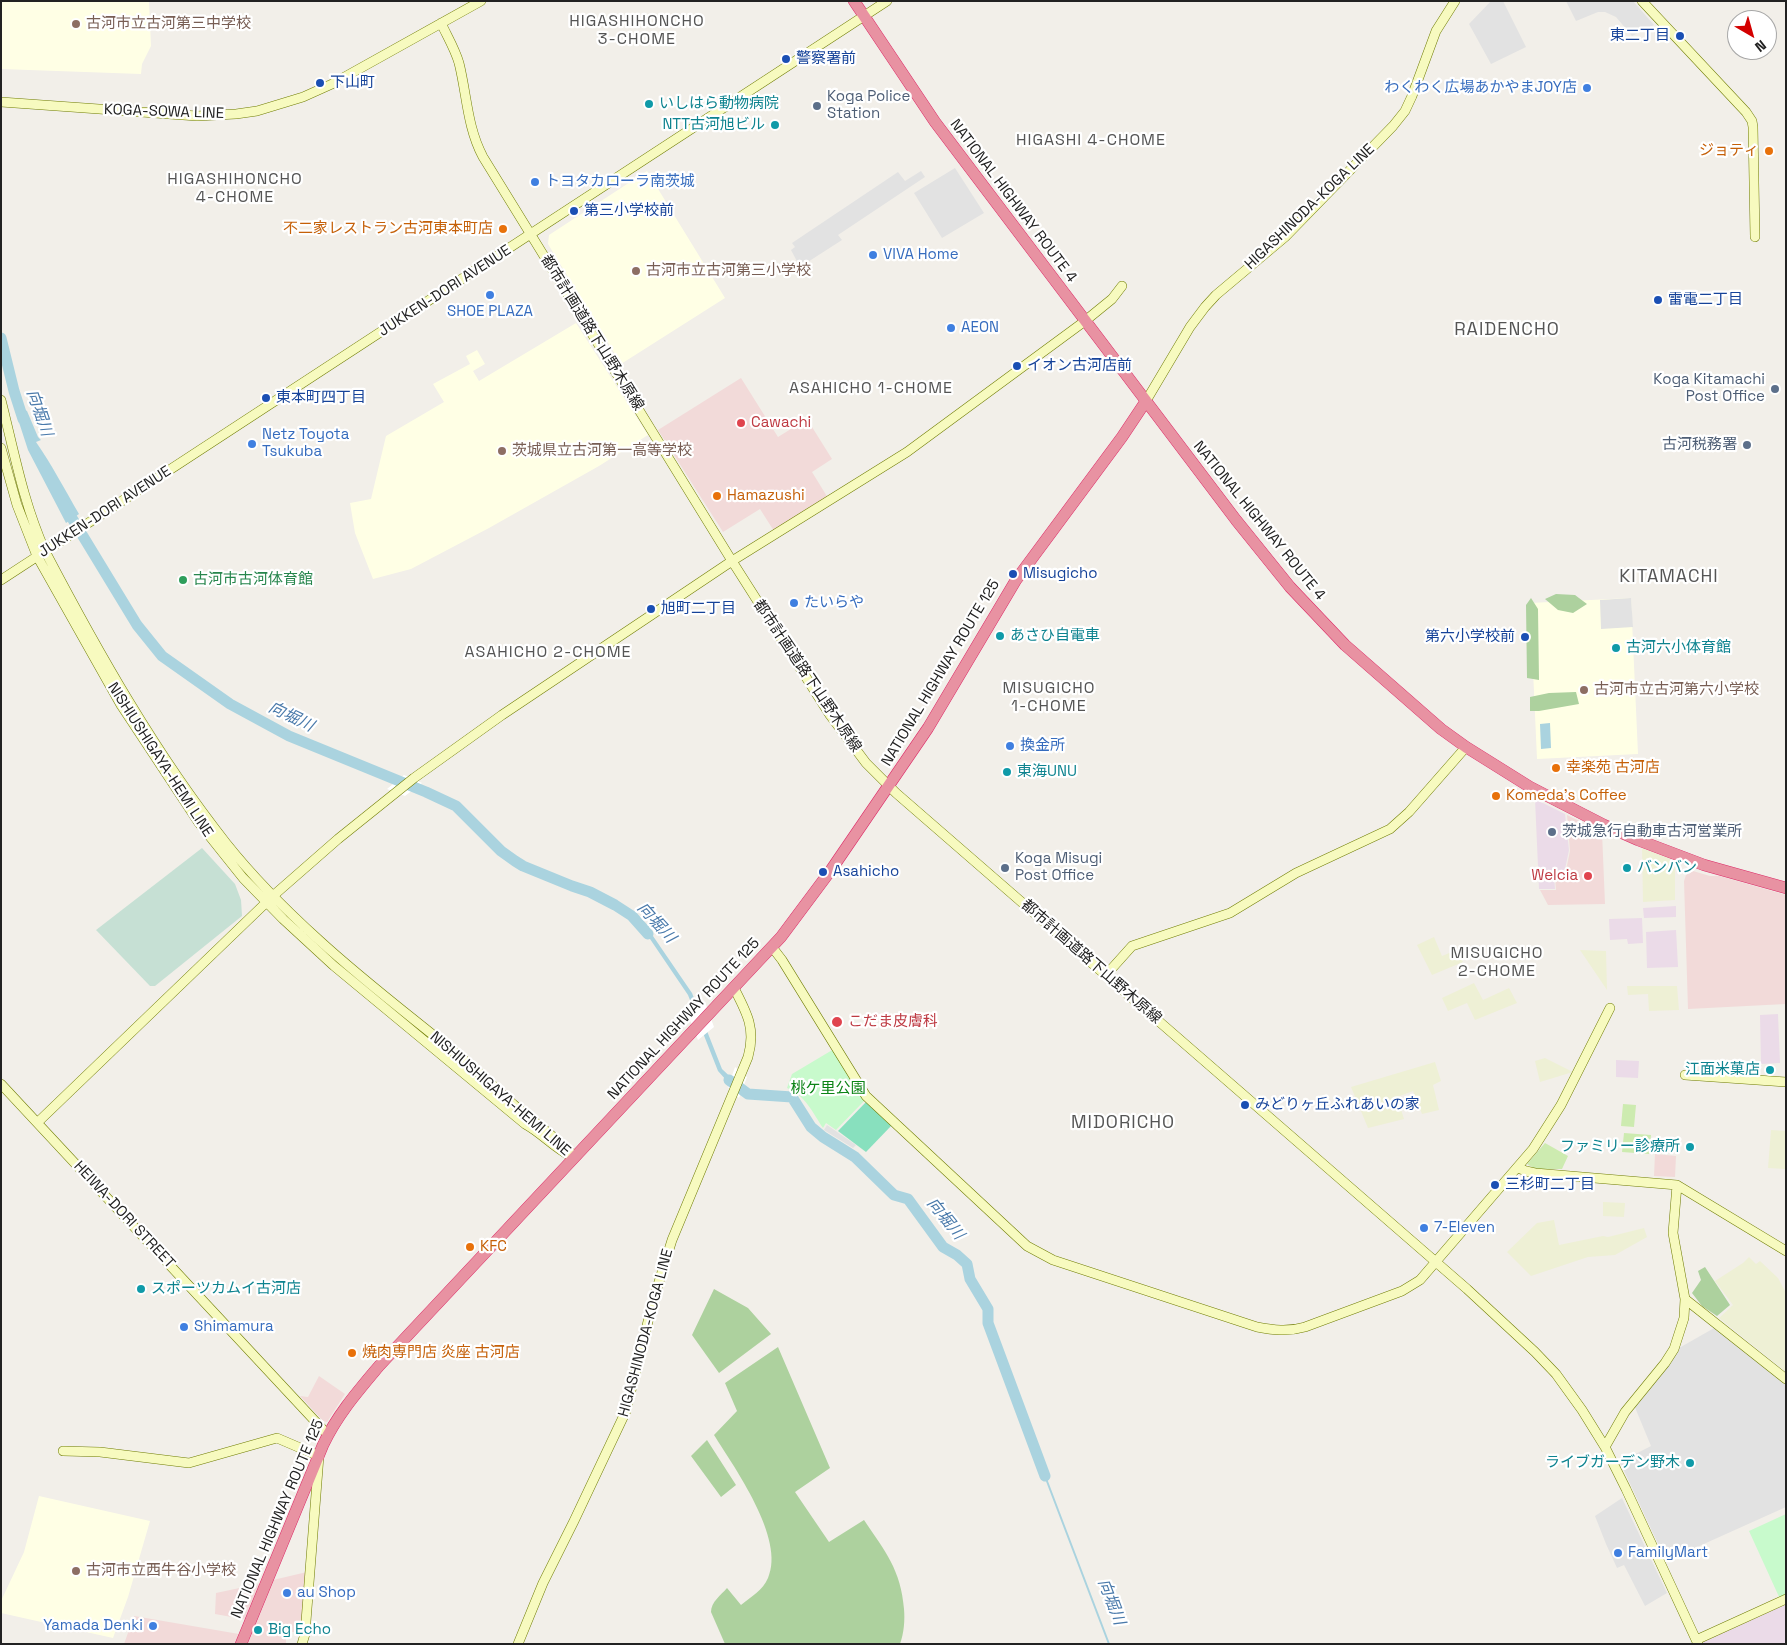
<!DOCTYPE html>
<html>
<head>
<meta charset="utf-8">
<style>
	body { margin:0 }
	#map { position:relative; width:1787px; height:1645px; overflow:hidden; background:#f2efe9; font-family:"Space Grotesk",sans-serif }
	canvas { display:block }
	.frame { position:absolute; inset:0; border:2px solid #222; pointer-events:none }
	.north { position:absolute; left:1727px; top:10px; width:50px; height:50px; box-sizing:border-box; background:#fff; border:1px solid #a7a7a7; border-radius:50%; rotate:142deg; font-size:14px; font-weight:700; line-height:20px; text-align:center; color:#222 }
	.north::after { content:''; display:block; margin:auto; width:18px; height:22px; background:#d40000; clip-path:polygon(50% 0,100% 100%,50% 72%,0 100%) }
</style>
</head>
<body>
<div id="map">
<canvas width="1787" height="1645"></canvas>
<div class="frame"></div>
<div class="north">N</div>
</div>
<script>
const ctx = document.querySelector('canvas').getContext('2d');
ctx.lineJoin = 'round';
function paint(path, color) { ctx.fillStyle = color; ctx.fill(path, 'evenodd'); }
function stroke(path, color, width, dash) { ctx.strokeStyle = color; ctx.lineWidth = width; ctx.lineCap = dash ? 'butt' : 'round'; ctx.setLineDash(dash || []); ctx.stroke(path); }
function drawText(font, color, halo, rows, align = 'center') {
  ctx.font = font + ' "Space Grotesk","Noto Sans JP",sans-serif'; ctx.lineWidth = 4.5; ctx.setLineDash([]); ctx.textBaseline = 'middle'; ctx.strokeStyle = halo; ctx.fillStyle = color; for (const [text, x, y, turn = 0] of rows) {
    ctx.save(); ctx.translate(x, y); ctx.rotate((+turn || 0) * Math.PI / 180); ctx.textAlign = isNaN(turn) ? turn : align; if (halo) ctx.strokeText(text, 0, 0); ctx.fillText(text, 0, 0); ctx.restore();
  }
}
const commercial = new Path2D(`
	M741,378L778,437L807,419L832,459L812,472L828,498L774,531L760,509L723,532L658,430Z
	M1567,815L1602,832L1605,904L1548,905L1540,890H1556L1555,876L1565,875L1570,851Z
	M1693,871L1710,876H1720L1786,895V1004L1688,1009L1684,881L1686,875Z
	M1655,1154L1676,1156L1675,1177L1654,1176Z
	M319,1376L345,1394L327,1422L323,1421L300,1396L308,1397Z
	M307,1572L302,1632H286V1644H244L273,1580Z
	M263,1583L248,1620L215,1614L216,1593Z
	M134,1616L239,1634L235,1644H124Z`);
const industrial = new Path2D(`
	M1535,799L1565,814L1569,850L1564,874L1554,875L1555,889H1539Z
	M1676,906V917L1644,918L1643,908Z
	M1642,918L1643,943L1628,944L1627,939L1610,940L1609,919Z
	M1676,930L1678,967L1647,968L1646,932Z
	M1778,1014L1780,1063L1761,1064L1760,1015Z
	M1616,1060L1639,1061L1638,1078L1616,1077Z
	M1786,1599V1644H1702L1699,1639Z`);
const education = new Path2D(`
	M1,1H149L151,46L142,64L141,74L1,69Z
	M647,171L725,298L621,364L548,244L549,235Z
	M576,323L648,435L599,466L489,528L411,569L373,579L355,533L350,503L371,499L386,436L444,402L433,384L470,364L466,356L477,350L485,364L473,371L479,381Z
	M1631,598L1638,754L1537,759L1530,603Z
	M39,1496L150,1521L128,1597L113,1638L1,1613V1601L24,1552Z`);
const farmland = new Path2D(`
	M1642,848L1669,858L1672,862L1675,868V900L1643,902Z
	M1434,937L1442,956L1459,949L1463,962L1432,975L1417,945Z
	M1580,950L1606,951L1607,990Z
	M1474,983L1483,1000L1509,988L1517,1003L1475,1020L1467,1003L1448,1011L1442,998Z
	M1627,986H1677L1679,1010L1649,1011L1648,994L1628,995Z
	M1545,1058L1573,1072L1540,1082L1535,1061Z
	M1435,1062L1441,1081L1433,1085L1439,1110L1422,1114L1413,1091L1397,1097L1404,1119L1368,1128L1351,1087Z
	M1771,1130L1786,1131L1785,1169L1768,1168Z
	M1603,1202L1625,1203L1624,1217L1603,1216Z
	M1554,1220L1559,1245L1603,1236L1608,1237L1644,1228L1647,1237L1615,1255L1588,1257L1531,1276L1507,1252L1537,1223Z
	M1749,1257L1756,1264L1760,1261L1778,1278L1786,1293V1372L1719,1318L1733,1305L1715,1281L1743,1263Z`);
const grass = new Path2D(`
	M1623,1104L1636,1105L1634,1127L1621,1126Z
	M1624,1133L1651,1135L1649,1154L1622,1152Z
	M1545,1143L1568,1156L1562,1169H1535L1527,1164Z`);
const forest = new Path2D(`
	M1556,594L1575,595L1587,604L1573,613L1558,610L1545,599Z
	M1531,598L1538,609L1539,680L1527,678L1526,605Z
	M1576,692L1579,704L1539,711H1530V697L1549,693Z
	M1705,1267L1730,1305L1717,1316L1702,1306L1692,1293L1701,1280L1698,1271Z
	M714,1289L748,1308L771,1334L719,1373L692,1335Z
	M778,1347L830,1468L795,1492L829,1542L864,1520C885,1551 901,1570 904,1609C905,1620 904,1633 900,1644H725L711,1612C711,1602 721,1595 727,1588L741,1605C751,1597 763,1590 768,1578C786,1539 734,1467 714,1435L737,1411L725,1383Z
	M707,1440L736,1485L721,1497L691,1456Z`);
const wetland = new Path2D(`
	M202,848L235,884L241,900L242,916L155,986H150L96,930Z`);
const park = new Path2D(`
	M834,1049L866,1099L836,1130L826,1123L823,1128C813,1113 805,1095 787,1088L792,1074Z
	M1786,1514V1596L1780,1599L1749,1531Z`);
const pitch = new Path2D(`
	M866,1102L892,1125L866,1152L838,1131Z`);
const parking = new Path2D(`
	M1491,1H1503L1526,47L1491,64L1469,24Z
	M1566,1H1633L1654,25L1632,36L1616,17L1605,12H1598L1576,21Z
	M955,168L984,213L942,238L914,193Z
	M921,171L925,177L838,235L842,240L800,267L791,250L795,247L792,243L898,172L905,181Z
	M1631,598L1633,627L1601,629L1600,600Z
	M827,1125L856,1145L853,1148L824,1130Z
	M1716,1327L1786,1382V1507L1666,1561L1620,1462L1651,1446L1634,1405L1679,1348Z
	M1622,1498L1667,1593L1645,1606L1624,1565L1617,1568L1606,1544L1595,1516Z`);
const water = new Path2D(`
	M18,406L27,411L38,437L41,440L36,442C52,465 65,490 79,514L66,523L28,450L15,410Z
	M1550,723L1551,748L1541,749L1540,724Z
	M640,921L653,936L692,993L722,1069L740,1086L738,1089L727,1081L718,1071L688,995L650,939L637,924Z`);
const pier = new Path2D(`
	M404,775L422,783L405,796L387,789Z
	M705,1002L714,1027L698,1040L688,1015Z
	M735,1067L747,1077L739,1098L728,1087Z`);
const stream = new Path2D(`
	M1045,1476L1109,1644`);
const river = new Path2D(`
	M1,338L14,391L23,419
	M64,505L137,625L162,656L230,704L289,736L426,792L456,806L501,851L515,861L523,866L572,886L590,892L615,905L632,916L648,934
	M729,1080L748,1094L792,1097L811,1127L823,1137L855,1157L894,1195L908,1199L943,1247L957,1255L967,1264L970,1279L988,1309V1323L1045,1476`);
const secondary = new Path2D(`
	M1642,1L1746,112L1752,121L1753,127L1755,237
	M441,23C447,36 455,49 459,63C467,95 467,127 483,157L732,561L830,715L866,763L896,793L1467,1289L1535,1352L1556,1374L1582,1410L1605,1447L1626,1489L1698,1644
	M1,102L197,116L236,114L257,111L303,97L332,84L481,1
	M1,400C14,451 23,502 45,551C98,652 155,753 226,843C253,877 287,911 319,940C369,986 425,1027 477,1071C489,1081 500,1093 513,1104C533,1122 556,1137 575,1157
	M1146,401L1190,327L1205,307L1216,295L1285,237L1393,126L1405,111L1412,96L1436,31L1455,1
	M1,448L17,505L37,556L121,705L199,823L243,878L283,919L334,966L525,1124C542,1133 554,1148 571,1156
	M1,580L887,1
	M772,947L782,960L866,1096L1027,1246L1053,1260L1257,1327C1273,1330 1288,1332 1305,1327L1402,1291L1420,1280L1533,1149L1561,1105L1610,1008
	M1106,975L1132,946L1230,913L1296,873L1390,829L1409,812L1466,747
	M1685,1075L1786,1082
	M1,1084L328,1435
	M38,1122L274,895L338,839L414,778L502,715L732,561L907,452L1085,321L1112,299L1122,286
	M1518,1168L1526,1171L1535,1173L1677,1185L1786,1251
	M1685,1299L1786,1379
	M1605,1447L1625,1412L1665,1363L1674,1349L1684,1318L1685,1299L1673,1233L1677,1185
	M63,1451L100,1452L189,1463L277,1438L319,1456L305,1634L302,1644
	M1696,1640L1786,1599
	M518,1644L543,1583L574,1521L626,1411L653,1301L672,1240L748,1057C756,1029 747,1013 734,988`);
const highway = new Path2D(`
	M854,1L935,122L1236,520L1290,587L1345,645L1441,729L1466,747L1530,787L1604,825L1638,840L1704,865L1786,888
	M241,1644L323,1445C337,1415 358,1391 379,1366L781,937L831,870L928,728L1016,580L1122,437L1146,401`);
const markers = [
	[76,24,5,"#8d6e63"],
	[1680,36,5,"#1a4fb4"],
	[786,59,5,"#1a4fb4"],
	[320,83,5,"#1a4fb4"],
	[1587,88,5,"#3f7fe0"],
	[649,104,5,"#0f9aa8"],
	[817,106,5,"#5c6f8a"],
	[775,125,5,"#0f9aa8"],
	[1769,151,5,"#e8710a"],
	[535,182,5,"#3f7fe0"],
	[574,211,5,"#1a4fb4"],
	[503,229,5,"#e8710a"],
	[873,255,5,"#3f7fe0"],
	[636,271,5,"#8d6e63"],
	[490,295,5,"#3f7fe0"],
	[1658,300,5,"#1a4fb4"],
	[951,328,5,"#3f7fe0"],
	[1017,366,5,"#1a4fb4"],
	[1775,389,5,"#5c6f8a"],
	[266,398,5,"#1a4fb4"],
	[741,423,5,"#e0444e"],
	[252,444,5,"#3f7fe0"],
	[1747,445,5,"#5c6f8a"],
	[502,451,5,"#8d6e63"],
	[717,496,5,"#e8710a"],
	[1013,574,5,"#1a4fb4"],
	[183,580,5,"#2e9e5b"],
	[794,603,5,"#3f7fe0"],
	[651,609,5,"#1a4fb4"],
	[1000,636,5,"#0f9aa8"],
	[1525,637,5,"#1a4fb4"],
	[1616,648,5,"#0f9aa8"],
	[1584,690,5,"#8d6e63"],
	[1010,746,5,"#3f7fe0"],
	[1556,768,5,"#e8710a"],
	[1007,772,5,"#0f9aa8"],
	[1496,796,5,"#e8710a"],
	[1552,832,5,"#5c6f8a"],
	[1005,868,5,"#5c6f8a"],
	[1627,868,5,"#0f9aa8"],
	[823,872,5,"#1a4fb4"],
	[1588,876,5,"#e0444e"],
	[837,1022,6,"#e0444e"],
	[1770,1070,5,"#0f9aa8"],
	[1245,1105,5,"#1a4fb4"],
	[1690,1147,5,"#0f9aa8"],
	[1495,1185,5,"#1a4fb4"],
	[1424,1228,5,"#3f7fe0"],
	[470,1247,5,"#e8710a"],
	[141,1289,5,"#0f9aa8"],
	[184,1327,5,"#3f7fe0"],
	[352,1353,5,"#e8710a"],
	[1690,1463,5,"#0f9aa8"],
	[1618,1553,5,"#3f7fe0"],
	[76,1571,5,"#8d6e63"],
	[287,1593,5,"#3f7fe0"],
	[153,1626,5,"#3f7fe0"],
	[258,1630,5,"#0f9aa8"]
];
const educationNames = [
	["古河市立古河第三中学校",86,24],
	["古河市立古河第三小学校",646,271],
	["茨城県立古河第一高等学校",512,451],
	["古河市立古河第六小学校",1594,690],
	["古河市立西牛谷小学校",86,1571]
];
const transitNames = [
	["東二丁目",1670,36,"right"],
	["警察署前",796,59],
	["下山町",330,83],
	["第三小学校前",584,211],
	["雷電二丁目",1668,300],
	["イオン古河店前",1027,366],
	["東本町四丁目",276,398],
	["Misugicho",1023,574],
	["旭町二丁目",661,609],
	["第六小学校前",1515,637,"right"],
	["Asahicho",833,872],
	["みどりヶ丘ふれあいの家",1255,1105],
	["三杉町二丁目",1505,1185]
];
const shopNames = [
	["わくわく広場あかやまJOY店",1577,88,"right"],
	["トヨタカローラ南茨城",545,182],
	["VIVA Home",883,255],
	["SHOE PLAZA",490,312,"center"],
	["AEON",961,328],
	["Netz Toyota",262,435],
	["Tsukuba",262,452],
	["たいらや",804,603],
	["換金所",1020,746],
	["7-Eleven",1434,1228],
	["Shimamura",194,1327],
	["FamilyMart",1628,1553],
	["au Shop",297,1593],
	["Yamada Denki",143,1626,"right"]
];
const serviceNames = [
	["Koga Police",827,97],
	["Station",827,114],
	["Koga Kitamachi",1765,380,"right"],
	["Post Office",1765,397,"right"],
	["古河税務署",1737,445,"right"],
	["茨城急行自動車古河営業所",1562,832],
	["Koga Misugi",1015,859],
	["Post Office",1015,876]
];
const cultureNames = [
	["いしはら動物病院",659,104],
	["NTT古河旭ビル",765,125,"right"],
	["あさひ自電車",1010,636],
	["古河六小体育館",1626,648],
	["東海UNU",1017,772],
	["バンバン",1637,868],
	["江面米菓店",1760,1070,"right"],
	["ファミリー診療所",1680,1147,"right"],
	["スポーツカムイ古河店",151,1289],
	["ライブガーデン野木",1680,1463,"right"],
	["Big Echo",268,1630]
];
const streetNames = [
	["KOGA-SOWA LINE",164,112,2],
	["NATIONAL HIGHWAY ROUTE 4",1013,201,53],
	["HIGASHINODA-KOGA LINE",1310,207,-44],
	["JUKKEN-DORI AVENUE",445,291,-33],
	["都市計画道路下山野木原線",592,333,58],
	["JUKKEN-DORI AVENUE",105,512,-33],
	["NATIONAL HIGHWAY ROUTE 4",1259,521,51],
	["NATIONAL HIGHWAY ROUTE 125",941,673,-59],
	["都市計画道路下山野木原線",807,676,56],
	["NISHIUSHIGAYA-HEMI LINE",160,760,57],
	["都市計画道路下山野木原線",1091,962,41],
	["NATIONAL HIGHWAY ROUTE 125",684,1019,-47],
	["NISHIUSHIGAYA-HEMI LINE",500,1094,41],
	["HEIWA-DORI STREET",124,1215,47],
	["HIGASHINODA-KOGA LINE",646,1333,-75],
	["NATIONAL HIGHWAY ROUTE 125",278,1519,-67]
];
const foodNames = [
	["ジョティ",1759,151,"right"],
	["不二家レストラン古河東本町店",493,229,"right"],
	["Hamazushi",727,496],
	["幸楽苑 古河店",1566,768],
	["Komeda's Coffee",1506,796],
	["KFC",480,1247],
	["焼肉専門店 炎座 古河店",362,1353]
];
const healthNames = [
	["Cawachi",751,423],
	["Welcia",1578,876,"right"],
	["こだま皮膚科",848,1022]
];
const leisureNames = [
	["古河市古河体育館",193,580]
];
const parkNames = [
	["桃ケ里公園",828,1089]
];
const neighbourhoodNames = [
	["HIGASHIHONCHO",637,22],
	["3-CHOME",637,40],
	["HIGASHI 4-CHOME",1091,141],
	["HIGASHIHONCHO",235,180],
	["4-CHOME",235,198],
	["ASAHICHO 1-CHOME",871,389],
	["ASAHICHO 2-CHOME",548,653],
	["MISUGICHO",1049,689],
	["1-CHOME",1049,707],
	["MISUGICHO",1497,954],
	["2-CHOME",1497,972]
];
const waterNames = [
	["向堀川",39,413,71],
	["向堀川",291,717,26],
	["向堀川",656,923,48],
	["向堀川",945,1219,51],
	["向堀川",1111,1602,69]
];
const quarterNames = [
	["RAIDENCHO",1507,330],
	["KITAMACHI",1669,577],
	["MIDORICHO",1123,1123]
];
paint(commercial, '#f2dad9');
paint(industrial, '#ebdbe8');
paint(education, '#ffffe5');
paint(farmland, '#eef0d5');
paint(grass, '#cdebb0');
paint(forest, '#add19e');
paint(wetland, '#c6e0d4');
paint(park, '#c8facc');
paint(pitch, '#88e0be');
paint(parking, '#e2e2e2');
paint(water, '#aad3df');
paint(pier, '#fff');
stroke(stream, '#aad3df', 2);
stroke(river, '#aad3df', 11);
stroke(secondary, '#707d05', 10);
stroke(highway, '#dc2a67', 12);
stroke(secondary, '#f7fabf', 9);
stroke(highway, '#e892a2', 11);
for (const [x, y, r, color] of markers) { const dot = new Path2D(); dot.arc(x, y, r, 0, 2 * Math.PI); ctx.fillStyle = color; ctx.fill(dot); stroke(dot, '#fff', 2); }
drawText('15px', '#785e54', '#fff', educationNames, 'left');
drawText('15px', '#164399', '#fff', transitNames, 'left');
drawText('15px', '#366cbe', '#fff', shopNames, 'left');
drawText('15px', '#4e5e75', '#fff', serviceNames, 'left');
drawText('15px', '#0d838f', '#fff', cultureNames, 'left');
drawText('15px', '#222', '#fff', streetNames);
drawText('15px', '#c56008', '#fff', foodNames, 'left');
drawText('15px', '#be3a42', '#fff', healthNames, 'left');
drawText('15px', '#27864d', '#fff', leisureNames, 'left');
drawText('15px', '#0c8416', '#fff', parkNames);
ctx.letterSpacing = '1px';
drawText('16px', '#555', '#fff', neighbourhoodNames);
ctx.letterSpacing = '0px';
drawText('italic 16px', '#4a7aab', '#fff', waterNames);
ctx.letterSpacing = '1px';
drawText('18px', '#555', '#fff', quarterNames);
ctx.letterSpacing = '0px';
</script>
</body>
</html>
